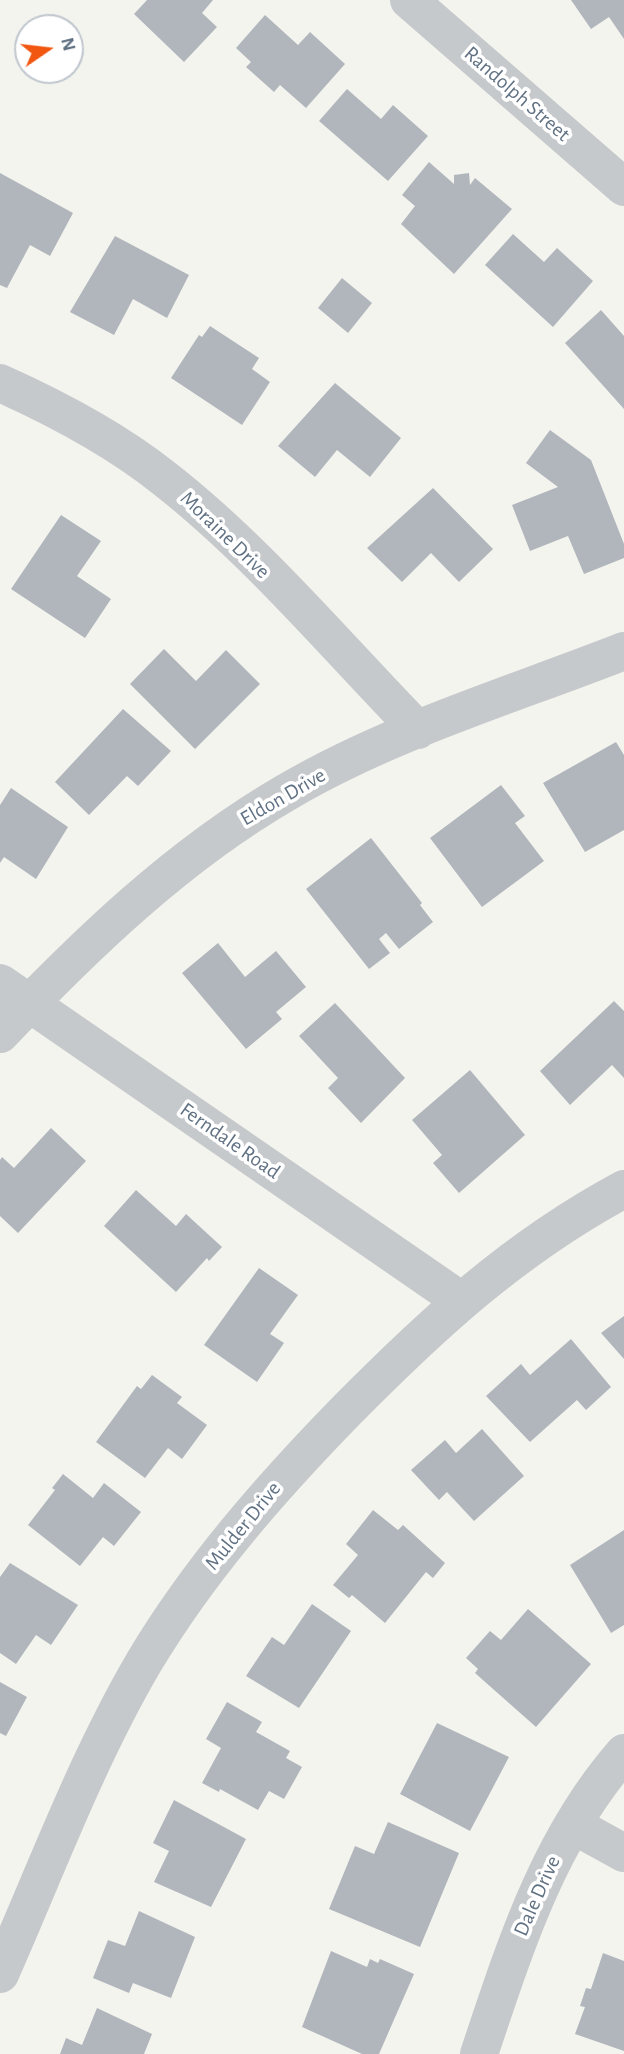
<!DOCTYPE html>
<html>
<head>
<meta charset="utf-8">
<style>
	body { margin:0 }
	#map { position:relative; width:624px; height:2054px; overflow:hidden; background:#f4f4ef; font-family:"Alegreya Sans",sans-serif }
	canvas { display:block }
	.north { position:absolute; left:14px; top:14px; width:70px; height:70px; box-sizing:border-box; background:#fff; border:2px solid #bfc6cd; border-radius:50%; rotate:76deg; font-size:19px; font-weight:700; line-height:28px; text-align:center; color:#607183 }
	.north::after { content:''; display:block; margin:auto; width:24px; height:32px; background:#f25711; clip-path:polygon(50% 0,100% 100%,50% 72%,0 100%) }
</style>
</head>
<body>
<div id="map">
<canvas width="624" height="2054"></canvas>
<div class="north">N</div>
</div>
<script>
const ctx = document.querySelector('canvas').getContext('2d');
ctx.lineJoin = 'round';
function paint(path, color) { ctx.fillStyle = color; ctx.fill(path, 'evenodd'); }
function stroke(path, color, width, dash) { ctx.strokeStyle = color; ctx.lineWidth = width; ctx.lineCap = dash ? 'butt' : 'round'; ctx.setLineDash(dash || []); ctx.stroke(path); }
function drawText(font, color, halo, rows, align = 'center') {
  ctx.font = font + ' "Alegreya Sans",sans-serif'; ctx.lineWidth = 7; ctx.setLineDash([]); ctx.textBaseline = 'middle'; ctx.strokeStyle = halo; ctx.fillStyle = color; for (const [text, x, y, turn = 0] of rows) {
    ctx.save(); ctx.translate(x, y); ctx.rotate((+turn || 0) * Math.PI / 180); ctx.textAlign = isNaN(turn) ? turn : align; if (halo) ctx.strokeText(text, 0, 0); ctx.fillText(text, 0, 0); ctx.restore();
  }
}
const building = new Path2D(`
	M147,0H213L202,13L217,27L184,62L134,14Z
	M571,0H624V39L609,17L591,29Z
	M265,15L298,45L310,32L345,64L306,108L280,85L274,92L246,67L251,62L236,48Z
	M347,89L381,119L393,105L428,136L388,181L319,121Z
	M429,162L454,184V175L469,173L470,185L475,178L512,209L454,274L401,224L415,206L402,195Z
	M0,173L73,213L50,256L30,245L7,288L0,285Z
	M513,234L544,262L557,248L593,281L553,327L485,265Z
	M115,236L189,275L167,318L133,299L114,335L70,312Z
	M342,278L372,303L348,333L318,308Z
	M601,310L624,336V409L565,343Z
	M210,326L259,358L252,369L270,382L242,425L171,378L199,335L202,337Z
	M335,383L401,438L370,477L337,450L315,477L278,446Z
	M550,430L591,460L624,544V558L584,574L568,536L530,551L512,505L558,487L526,463Z
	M433,488L493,549L459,582L431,553L402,582L367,548Z
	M61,515L101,541L77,576L111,599L85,638L11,589Z
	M164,649L196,681L226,650L260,684L195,749L130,684Z
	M123,709L171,751L138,786L127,776L89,815L55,782Z
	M616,742L624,755V830L585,852L543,783Z
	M501,785L525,816L515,823L544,861L482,907L430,838Z
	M11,788L68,827L36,879L4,857L0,863V805Z
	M371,838L422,903L420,905L433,922L399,949L386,933L379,939L390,953L369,969L306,889Z
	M218,943L245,977L276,951L306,987L276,1012L282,1019L246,1049L182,973Z
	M614,1001L624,1011V1078L612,1065L570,1105L540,1071Z
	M335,1003L405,1078L361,1123L328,1088L338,1078L299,1036Z
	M470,1070L525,1135L459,1193L433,1163L442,1155L412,1120Z
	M51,1128L86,1161L18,1233L0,1216V1160L2,1157L14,1168Z
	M136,1190L176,1226L186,1214L222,1247L209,1261L207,1258L176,1292L104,1226Z
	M259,1268L298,1295L270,1334L284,1343L257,1382L204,1345Z
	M624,1316V1359L601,1333Z
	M571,1339L611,1387L586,1410L577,1400L530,1442L486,1396L521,1364L530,1375Z
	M152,1375L182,1397L177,1403L207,1425L182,1459L168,1448L145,1478L96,1442L137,1386L141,1389Z
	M482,1429L524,1476L474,1521L447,1492L439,1500L411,1470L445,1440L456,1453Z
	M63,1474L93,1498L104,1483L141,1512L114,1546L103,1537L80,1566L28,1525L55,1490L52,1488Z
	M373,1510L398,1530L403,1525L445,1563L433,1578L426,1572L385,1623L352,1595L349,1598L333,1585L358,1555L346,1544Z
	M624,1530V1625L611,1633L570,1565Z
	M10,1563L78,1605L51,1645L36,1635L16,1664L0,1653V1577Z
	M312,1604L351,1631L299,1708L246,1676L272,1637L284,1645Z
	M528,1609L591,1664L536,1727L475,1673L478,1669L466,1658L490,1631L501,1640Z
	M0,1682L27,1697L6,1736L0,1733Z
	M227,1702L262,1722L256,1732L290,1751L286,1758L302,1767L284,1799L269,1791L258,1810L220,1789L219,1792L202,1783L221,1748L206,1739Z
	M437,1723L509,1757L470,1831L400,1794Z
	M174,1800L246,1839L211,1907L154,1882L169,1851L153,1843Z
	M388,1822L459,1853L420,1947L329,1909L355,1846L374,1854Z
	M139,1911L195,1937L171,1998L133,1983L129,1993L93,1978L108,1940L125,1946Z
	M331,1951L367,1967L370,1959L378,1963L380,1959L414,1974L379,2054H362L302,2027Z
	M603,1953L624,1961V2051L575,2034L585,2007L580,2006L586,1988L591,1989Z
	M97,2008L152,2034L144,2054H60L66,2038L82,2045Z`);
const minor = new Path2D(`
	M409,0L624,187
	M0,383C58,409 115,439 165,479C257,551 336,646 418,730
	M0,983L460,1300
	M0,1034C86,944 178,855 287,792C391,731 512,695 624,651
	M573,1825L624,1853
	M0,1974C46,1870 86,1761 144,1662C199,1570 270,1489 345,1412C432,1324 514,1248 624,1189
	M479,2054C515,1947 548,1840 624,1753`);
const streetNames = [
	["Randolph Street",517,94,41],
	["Moraine Drive",225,535,44],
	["Eldon Drive",283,797,-30],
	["Ferndale Road",230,1141,35],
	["Mulder Drive",243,1526,-51],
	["Dale Drive",537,1896,-66]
];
paint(building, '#b0b6bc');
stroke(minor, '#c6c9cc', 38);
drawText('21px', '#607183', '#fff', streetNames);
</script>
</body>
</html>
